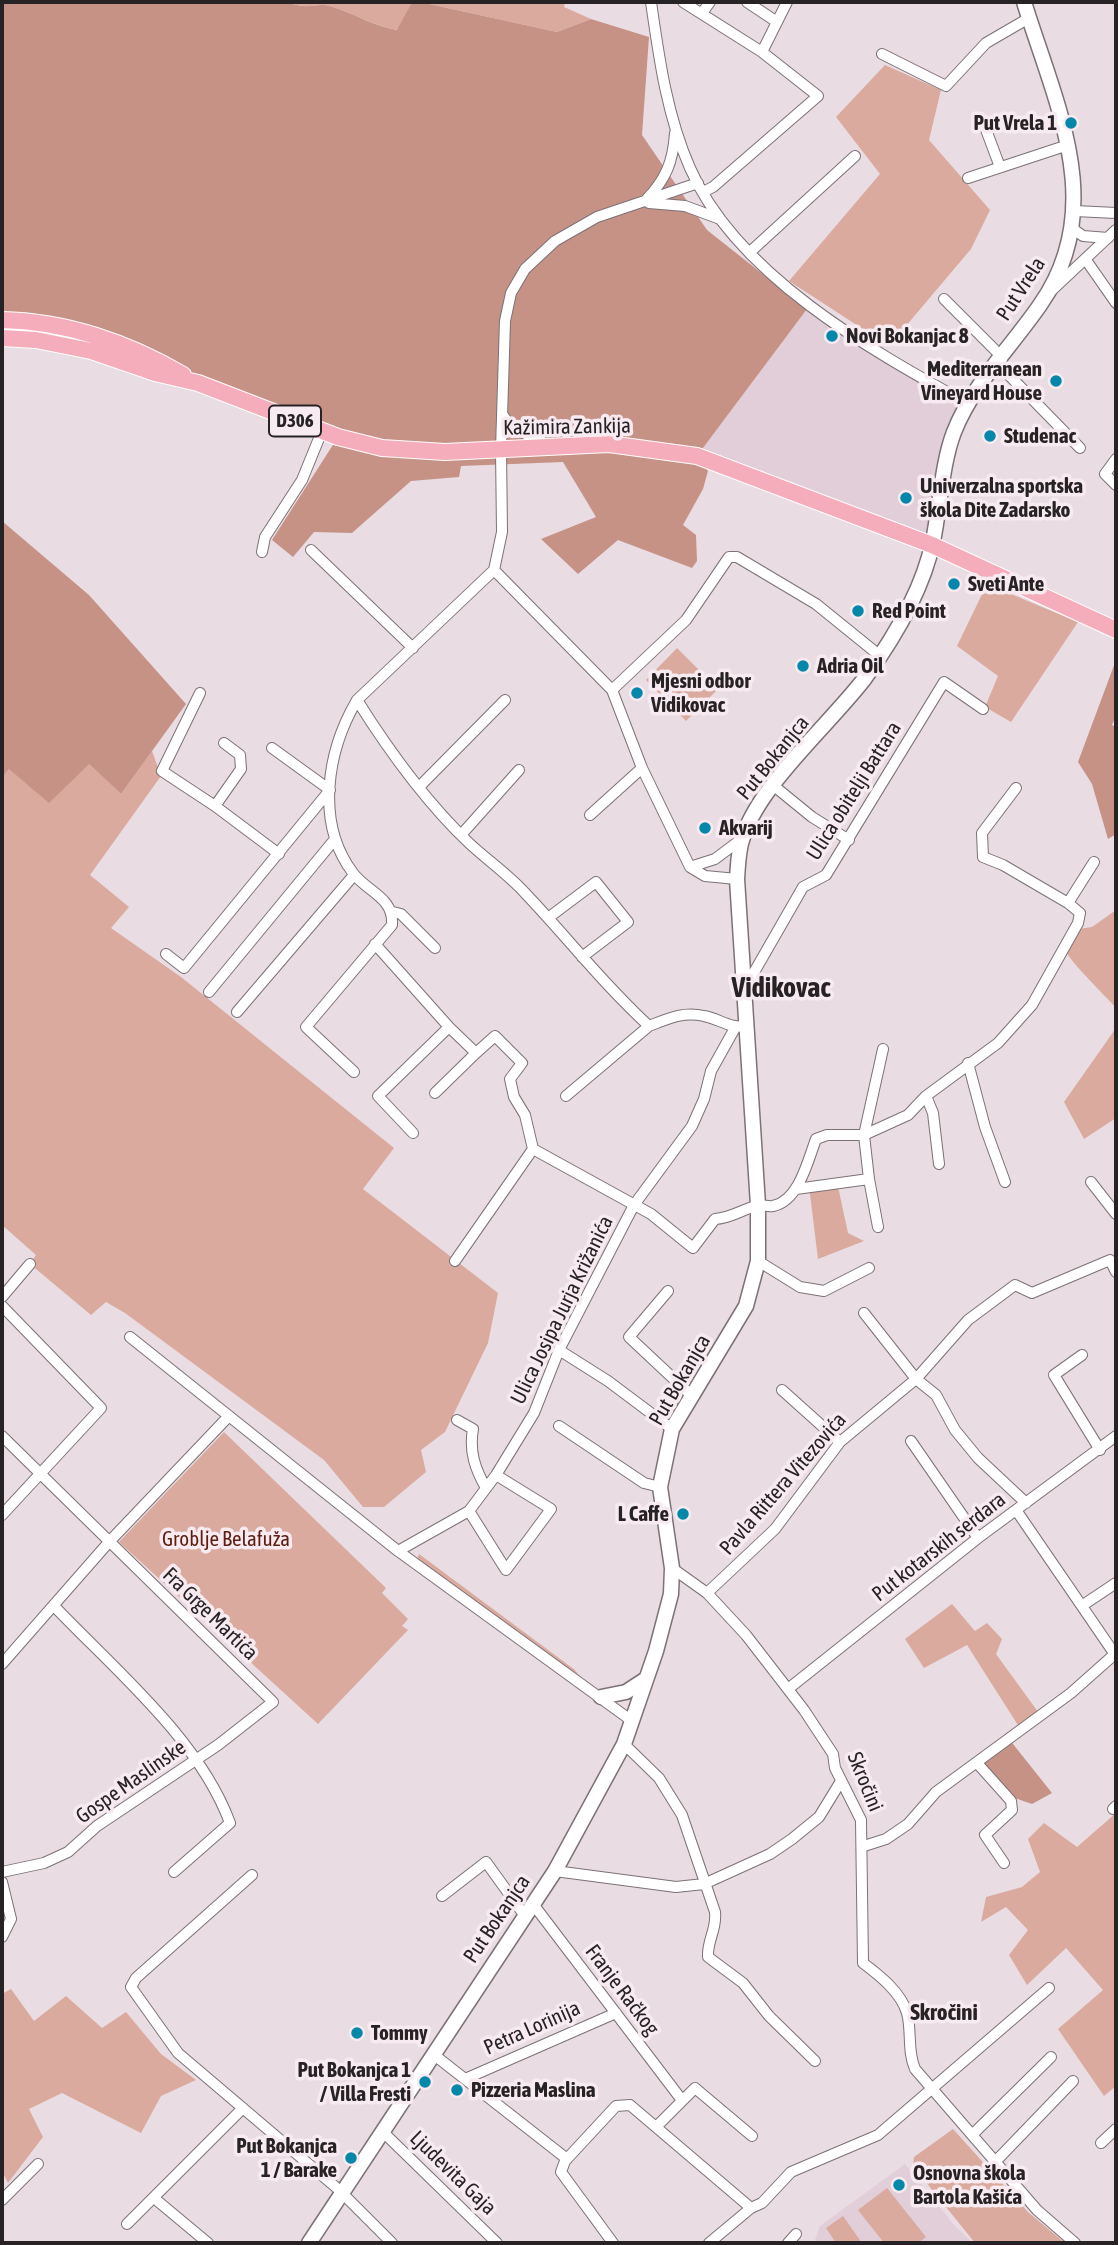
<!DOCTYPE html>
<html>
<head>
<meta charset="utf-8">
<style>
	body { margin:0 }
	#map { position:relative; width:1118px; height:2245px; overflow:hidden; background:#e9dde3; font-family:"Asap Condensed",sans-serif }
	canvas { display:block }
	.frame { position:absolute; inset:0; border:4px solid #272224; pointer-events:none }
</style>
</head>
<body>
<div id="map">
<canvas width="1118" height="2245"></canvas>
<div class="frame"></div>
</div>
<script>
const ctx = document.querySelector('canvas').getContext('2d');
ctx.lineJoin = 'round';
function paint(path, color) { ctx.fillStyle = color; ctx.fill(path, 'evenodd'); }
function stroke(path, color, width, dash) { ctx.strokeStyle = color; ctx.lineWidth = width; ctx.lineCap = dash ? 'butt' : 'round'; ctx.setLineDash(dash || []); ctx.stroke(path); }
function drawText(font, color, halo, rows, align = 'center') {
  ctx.font = font + ' "Asap Condensed",sans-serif'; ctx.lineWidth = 7; ctx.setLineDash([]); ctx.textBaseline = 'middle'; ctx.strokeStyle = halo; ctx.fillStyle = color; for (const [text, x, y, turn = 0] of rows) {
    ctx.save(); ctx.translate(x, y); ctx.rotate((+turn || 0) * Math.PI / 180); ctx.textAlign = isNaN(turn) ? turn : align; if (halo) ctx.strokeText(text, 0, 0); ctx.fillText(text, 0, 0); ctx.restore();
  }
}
const built = new Path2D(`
	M807,309L967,403L932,545L697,456Z
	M905,2164L954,2225L973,2243H818L815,2240L820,2226Z`);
const green = new Path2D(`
	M287,2H412L398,30C372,26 354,13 330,6C315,2 309,11 287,2Z
	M420,2H565L564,7L591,19L557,32Z
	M885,65L941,90L929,140L990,210L971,249L889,346L789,281L880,174L836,117Z
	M987,584L1078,622L1011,722L985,707L998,676L957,646Z
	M677,648L718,689L686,721L646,680Z
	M152,751L161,776L90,875L129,907L111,928L181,977L394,1148L363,1189L498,1293L488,1343L445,1432L421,1450L426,1472L384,1507H363L324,1460L125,1313L106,1302L91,1315L30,1264L36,1255L2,1225V778L9,769L89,764L121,794Z
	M1116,910V1008C1105,995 1070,962 1066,951L1078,929L1092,927Z
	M1116,1028V1118L1084,1139L1064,1102Z
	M837,1182L848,1233L864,1241L818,1259L809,1186Z
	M224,1432L386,1588L382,1593L408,1619L402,1626L408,1630L318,1724L119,1542Z
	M419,1554L575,1670L580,1677L417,1559Z
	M952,1604L975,1631L987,1623L1002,1639L996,1654L1041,1716L1021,1730L967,1645L924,1668L905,1639Z
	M1116,1813V2086L1104,2096L1058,2029L1103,1990L1066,1948L1027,1985L1009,1955L1028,1930L1006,1907L981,1922L986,1897L1022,1887L1040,1872L1028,1839L1044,1823L1077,1847Z
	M11,1989L34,2021L66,1996L102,2028L126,2012L161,2054L196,2080L161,2096L141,2133L62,2093L29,2109L43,2137L8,2183L2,2171V1994Z
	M953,2129L1028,2212L1065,2243H975L913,2166L914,2157Z
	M887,2188L926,2237L918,2243H884L858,2210Z
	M843,2216L862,2243H836L826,2228Z`);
const forest = new Path2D(`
	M2,2H287C309,11 315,2 330,6C354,13 372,26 397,30L412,2H420L557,32L591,19L649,37L642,135L707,230L807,309L697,456L708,471L703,489L683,525L696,535L697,561L692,568L618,540L578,574L541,539L596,517L563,462L461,466L459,477L411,481L352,533L314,532L293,557L272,540L338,437L129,348L2,320Z
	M2,521L89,595L186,704L121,794L89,764L49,803L9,769L2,778Z
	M1116,660V716L1112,725L1116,727V834L1108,839L1092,784L1078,762Z
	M1009,1739L1052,1793L1032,1804L1009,1796L981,1759Z`);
const minor = new Path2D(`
	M651,2C659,58 667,116 690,168C736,274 870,350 967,403
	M683,2L762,52L818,96L713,187L703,192
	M747,2L777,22
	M702,13L710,2
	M762,52L787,2
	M882,54L946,86L986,43L1029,18
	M985,127L1000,167
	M968,178L1068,145
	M698,183L597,217L555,241L525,269L511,293L505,321L501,449L502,532L494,570L357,700C389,751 425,801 469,843C487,860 508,874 525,893C567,937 604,985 649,1026C667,1019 683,1011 704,1016C720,1019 730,1029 747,1026
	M646,200C666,179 673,162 675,133
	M649,203L685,206L720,219
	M1075,211L1116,213
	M1073,229L1083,236L1108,238
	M750,252L855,156
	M1086,260L1116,303
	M1051,291L1116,230
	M944,299L1001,356L1002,368L1080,448
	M502,414L512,428L550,445
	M1116,459L1105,474L1116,485
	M311,550L413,648
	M262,552L265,537L302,480L322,431
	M494,570L612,690L642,768L690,867L705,876L737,879
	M612,690L686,620L729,557H737L816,604L879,655
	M200,693L162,771L215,806
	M224,743L240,755L241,769L215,806L279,854
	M774,786L812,817L849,840
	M419,787L505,700
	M1016,788L982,833L983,857L1003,865L1068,903
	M590,815L642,768
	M461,835L519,770
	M690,867L715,859L743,838
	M393,912L401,914L435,948
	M548,918L596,882L628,922L582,957
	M375,944L449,1027L378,1096L413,1133
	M166,954L184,968L330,790L272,748
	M745,988L803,887L826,875L944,682L983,709
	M209,992L335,839
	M237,1012L354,875
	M449,1027L476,1053L495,1036L522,1063L510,1079L514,1097L525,1115L533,1149
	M968,1063L985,1127L1005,1182
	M354,1072L306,1027L392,925C394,897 367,892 353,873C315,823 327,751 357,700
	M435,1093L476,1053
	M566,1096L649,1026
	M926,1096L933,1113L939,1164
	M869,1179L878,1227
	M1091,1182L1116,1214
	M796,1189L869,1179L864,1135L883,1049
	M455,1261L533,1149L651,1214L693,1248L715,1219C731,1218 741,1210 756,1206C762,1204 767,1207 773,1206C799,1201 808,1160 816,1139L827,1135H864L908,1115L926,1096L998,1043L1032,1005L1078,923L1080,913L1068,903L1094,862
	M758,1261L800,1287L824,1291L869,1268
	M668,1291L629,1337L692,1396
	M2,1297L30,1264
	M2,1306L101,1408L2,1515
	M864,1313L916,1379L936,1395L955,1430L978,1458L1026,1503
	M130,1337L398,1551L632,1721
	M559,1350L608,1381L672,1429
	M1082,1355L1054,1375L1100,1450
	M782,1390L840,1442
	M457,1420L473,1429C469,1451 475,1469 486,1488
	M559,1426L644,1483L660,1487
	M2,1436L273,1702L218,1745L97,1826L68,1852L44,1863L2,1872
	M911,1441L978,1538
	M1016,1510L1116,1656
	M469,1511L506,1570L551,1509L496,1475
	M398,1551L469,1511L496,1475L534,1413L559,1350L634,1205L692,1126L704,1099L711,1071L735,1028
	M672,1568L707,1593L746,1635L804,1710L833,1754L835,1768L861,1820L863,1963C879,1975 901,1992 907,2013C912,2032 907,2050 915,2069L1037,2210L1075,2243
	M707,1593L775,1529L840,1442L916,1379L968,1320L1015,1285L1032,1293L1110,1260L1116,1272
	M1083,1605L1116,1583
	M54,1606C115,1670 199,1739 230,1823L174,1872
	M2,1664L109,1542L228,1417
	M788,1689L978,1538L1116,1436
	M624,1744L659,1778L682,1815L715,1912C717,1930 707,1940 708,1957L743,1983L769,2016L815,2061
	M977,1763L1011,1801L1012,1810L985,1835L1004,1863
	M1113,1809L1116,1806
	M864,1846L886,1839L908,1824L936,1792L1071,1693L1116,1653
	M555,1871L676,1887L704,1884L770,1854L792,1839L819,1817L841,1781
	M252,1875L136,1978L131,1987L178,2053L338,2189L392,2243
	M2,1882L11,1919L2,1937
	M442,1896L486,1862L525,1916
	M533,1904L681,2099
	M433,2054L567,2159
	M465,2079L616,2013
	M656,2127L695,2088L752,2136
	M382,2131L497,2243
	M972,2135L1051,2057
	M1101,2143L1116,2129
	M995,2162L1073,2081
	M154,2198L208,2243
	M2,2200L38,2164
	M751,2208L762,2203L791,2172L878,2135L1049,1988
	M127,2224L243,2108
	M613,2243L561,2172L565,2161L616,2106L630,2105L751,2208L709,2243
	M788,2243L796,2234`);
const secondary = new Path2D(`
	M601,1697L626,1692L646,1679
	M309,2243L555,1871L624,1744L656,1651L671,1594L672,1568L660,1487L672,1429L746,1306L758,1261V1205L737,879C738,866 738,850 743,837C760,784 830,724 865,678C894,638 923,590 933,541C940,507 942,463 954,432C973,384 1011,347 1040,305C1109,207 1055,103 1024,2`);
const primary = new Path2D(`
	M2,320C65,321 129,343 183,375
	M2,338L36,340L91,351L155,373L198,383L338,437L382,448L445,452L609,444L697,456L932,545L1116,630`);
const markers = [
	[1071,123,7,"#0587a9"],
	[832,336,7,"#0587a9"],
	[1056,381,7,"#0587a9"],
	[990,436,7,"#0587a9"],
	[906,498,7,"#0587a9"],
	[954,584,7,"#0587a9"],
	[858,611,7,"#0587a9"],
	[803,666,7,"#0587a9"],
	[637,693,7,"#0587a9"],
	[705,828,7,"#0587a9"],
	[683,1514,7,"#0587a9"],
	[357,2033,7,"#0587a9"],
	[425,2082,7,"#0587a9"],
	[457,2090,7,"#0587a9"],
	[351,2158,7,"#0587a9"],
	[899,2185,7,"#0587a9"]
];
const shields = [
	[295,421,52]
];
const shieldNames = [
	["D306",295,421]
];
const poiNames = [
	["Put Vrela 1",1057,123,"right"],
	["Novi Bokanjac 8",846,336],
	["Mediterranean",1042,369,"right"],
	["Vineyard House",1042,393,"right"],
	["Studenac",1004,436],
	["Univerzalna sportska",920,486],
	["škola Dite Zadarsko",920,510],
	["Sveti Ante",968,584],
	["Red Point",872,611],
	["Adria Oil",817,666],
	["Mjesni odbor",651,681],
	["Vidikovac",651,705],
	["Akvarij",719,828],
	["L Caffe",669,1514,"right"],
	["Tommy",371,2033],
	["Put Bokanjca 1",411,2070,"right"],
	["/ Villa Fresti",411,2094,"right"],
	["Pizzeria Maslina",471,2090],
	["Put Bokanjca",337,2146,"right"],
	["1 / Barake",337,2170,"right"],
	["Osnovna škola",913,2173],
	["Bartola Kašića",913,2197]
];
const streetNames = [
	["Put Vrela",1021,289,-57],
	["Kažimira Zankija",567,427,-1],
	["Put Bokanjca",773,758,-51],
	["Ulica obitelji Battara",854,791,-58],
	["Ulica Josipa Jurja Križanića",562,1310,-64],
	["Put Bokanjca",680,1380,-60],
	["Pavla Rittera Vitezovića",783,1484,-49],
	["Put kotarskih serdara",939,1547,-38],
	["Fra Grge Martića",210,1614,44],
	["Gospe Maslinske",131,1782,-35],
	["Skročini",865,1782,68],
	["Put Bokanjca",497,1919,-56],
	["Franje Račkog",622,1990,53],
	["Petra Lorinija",532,2028,-24],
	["Ljudevita Gaja",453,2173,44]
];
const parkNames = [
	["Groblje Belafuža",226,1539]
];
const neighbourhoodNames = [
	["Skročini",944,2013]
];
const districtNames = [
	["Vidikovac",781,988]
];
paint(built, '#e2ced8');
paint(green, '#daaa9e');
paint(forest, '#c69286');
stroke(minor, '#7c7176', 12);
stroke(secondary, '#7c7176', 17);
stroke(primary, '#fff', 18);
stroke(minor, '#fff', 10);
stroke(secondary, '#fff', 14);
stroke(primary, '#f5adbb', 16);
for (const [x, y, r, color] of markers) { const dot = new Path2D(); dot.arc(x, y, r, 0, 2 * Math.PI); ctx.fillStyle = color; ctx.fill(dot); stroke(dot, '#f7eaf0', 2.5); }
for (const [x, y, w] of shields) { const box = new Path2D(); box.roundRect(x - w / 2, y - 15.5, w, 31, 5); ctx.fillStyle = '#f7eaf0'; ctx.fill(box); stroke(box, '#272224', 2); }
drawText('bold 19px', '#272224', null, shieldNames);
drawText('bold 21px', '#272224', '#f7eaf0', poiNames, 'left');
drawText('21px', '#272224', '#f7eaf0', streetNames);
drawText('21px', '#5d1e10', '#f7eaf0', parkNames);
drawText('bold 23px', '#272224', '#f7eaf0', neighbourhoodNames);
drawText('bold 28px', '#272224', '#f7eaf0', districtNames);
</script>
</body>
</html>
